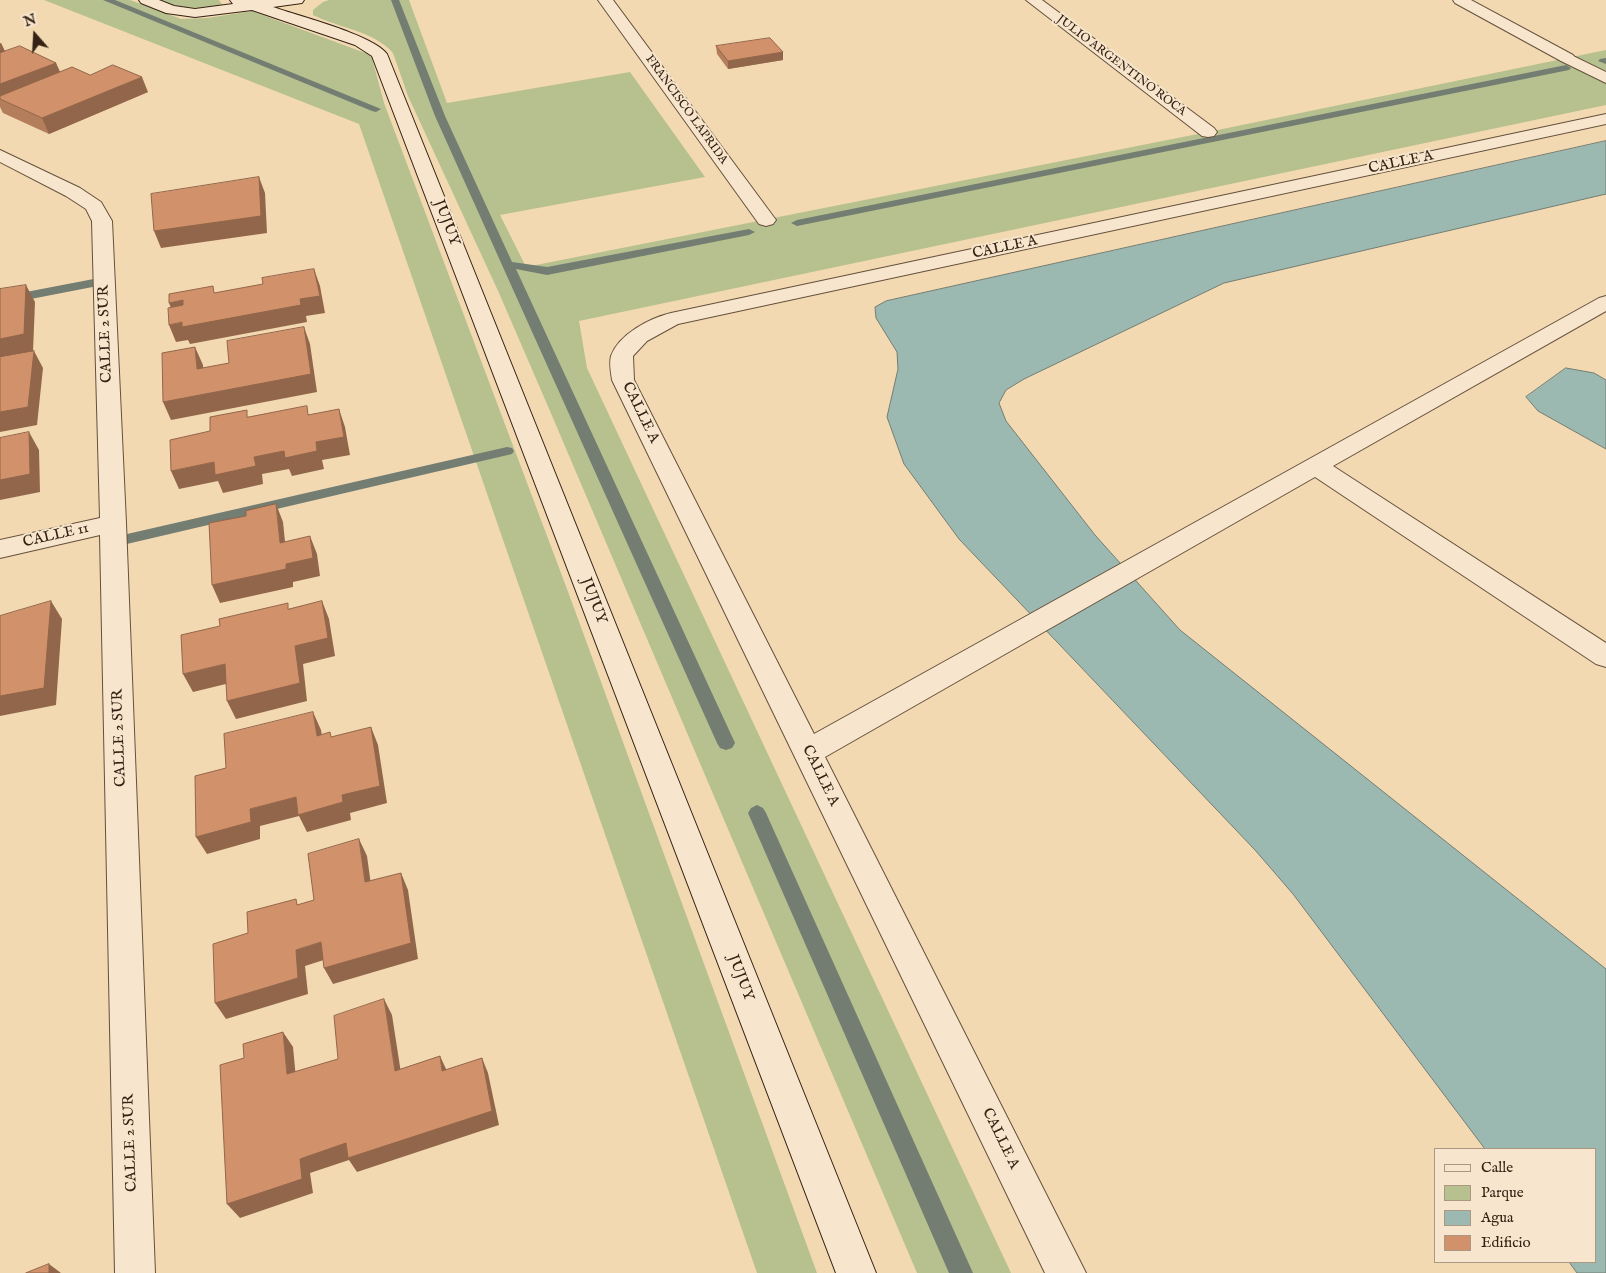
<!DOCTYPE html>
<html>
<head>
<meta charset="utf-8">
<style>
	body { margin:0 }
	#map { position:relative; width:1606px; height:1273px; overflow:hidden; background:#f2d9b2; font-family:"IM FELL English",serif }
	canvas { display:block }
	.legend { position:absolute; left:1434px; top:1148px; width:162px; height:115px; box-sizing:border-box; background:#f7e6cd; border:1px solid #aa9883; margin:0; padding:6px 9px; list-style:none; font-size:15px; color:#362214 }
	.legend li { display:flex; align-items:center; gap:10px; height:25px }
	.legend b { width:25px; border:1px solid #aa9883 }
	.north { position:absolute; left:10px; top:10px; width:50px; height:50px; -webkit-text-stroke:4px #f7e6cd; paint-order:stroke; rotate:341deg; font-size:14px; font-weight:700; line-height:20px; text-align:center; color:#362214 }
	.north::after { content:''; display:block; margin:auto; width:18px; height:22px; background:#362214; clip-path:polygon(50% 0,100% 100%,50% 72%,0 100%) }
</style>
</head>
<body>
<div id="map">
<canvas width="1606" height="1273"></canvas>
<ul class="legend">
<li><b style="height:6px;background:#f7e6cd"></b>Calle</li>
<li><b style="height:14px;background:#b7c08f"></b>Parque</li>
<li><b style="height:14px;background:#9cb9b1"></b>Agua</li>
<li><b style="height:14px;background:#d1916a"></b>Edificio</li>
</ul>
<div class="north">N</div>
</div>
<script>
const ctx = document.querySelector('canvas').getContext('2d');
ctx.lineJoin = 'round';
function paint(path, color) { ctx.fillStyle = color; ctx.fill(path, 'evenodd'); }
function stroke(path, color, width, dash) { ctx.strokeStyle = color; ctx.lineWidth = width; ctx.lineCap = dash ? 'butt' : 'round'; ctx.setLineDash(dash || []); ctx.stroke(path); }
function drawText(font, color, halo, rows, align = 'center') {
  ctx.font = font + ' "IM FELL English",serif'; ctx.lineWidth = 4; ctx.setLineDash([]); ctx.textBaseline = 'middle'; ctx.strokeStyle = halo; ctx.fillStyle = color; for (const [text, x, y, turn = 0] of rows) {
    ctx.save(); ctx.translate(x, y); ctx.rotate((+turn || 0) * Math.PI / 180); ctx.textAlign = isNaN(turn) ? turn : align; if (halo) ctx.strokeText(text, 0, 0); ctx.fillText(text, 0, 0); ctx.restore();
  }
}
const green = new Path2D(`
	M44,0H130L181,19L208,18L252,11L368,54L372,58L384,103L570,597L817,1273H757L359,124Z
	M157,0H219L223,6C197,9 182,9 157,0Z
	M329,0H409L447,103L630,72L705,177L500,215L526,267L1208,132L1606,50V105L579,321L587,368L1011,1273H917L550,411L499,293L408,96L393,53C374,31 339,28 313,15V10L323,2Z`);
const water = new Path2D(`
	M1606,141V194L1224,283L1024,379L1006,390L999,403L1006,421L1095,535L1180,630L1606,969V1273H1577L1569,1262H1595V1149H1485L1293,894L1255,850L959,539L904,464L887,417L898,369L897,352L876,318L875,307L886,301Z
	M1566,368L1594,373L1606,380V449L1538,411L1526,397Z`);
const stream = new Path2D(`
	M103,0H115L381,109L376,112L372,111Z
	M391,0H399L445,116L512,262L547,267L749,229L755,232L749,235L547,275L516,269L735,743L732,748L726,750L720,748L717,743L435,116Z
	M1606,58V64L1598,61L1600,59Z
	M1566,65L1571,68L1569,70L797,226L791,223L797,220Z
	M104,277L108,278L110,281L108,284L0,305V297Z
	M507,447L512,448L514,451L512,454L114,547L109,546L106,542L109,538L114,537Z
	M757,805L763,808L766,813L973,1273H949L748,813L751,808Z`);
const lane = new Path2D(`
	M1567,53L1606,72V83L1561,61L1559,58L1561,55Z`);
const street = new Path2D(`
	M598,0H613L773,216L776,220L773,224L766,226L759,224Z
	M1026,0H1042L1214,128L1217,132L1214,136L1208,137L1202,136Z
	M1453,0H1471L1573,55L1575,58L1573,61H1561L1455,3Z
	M1606,114V124L678,324L647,341L633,356L634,380L814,734L1599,298L1606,296V311L1333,466L1606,643V667L1596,664L1315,477L825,757L1086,1273H1045L612,380C611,372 609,364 611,356C619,334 650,318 671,313Z
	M0,150L80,188L101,202L112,221L126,523L155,1273H115L100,535L0,558V540L100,518L92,221L86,209L66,196L0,162Z`);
const secondary = new Path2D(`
	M139,0H159L174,6L195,9L233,4L230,0H304L302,3L273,7C298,16 374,35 387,54L876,1273H836L372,56L355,45L252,10L195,17L166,13L141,3Z`);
const wall = new Path2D(`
	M0,43H1L5,51L56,63L60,72L90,75L148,92L49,134L3,113L0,107Z
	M716,46L783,52V60L728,69L717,54Z`);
const shadedWall = new Path2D(`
	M1,43L8,59L0,61V44Z
	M783,52V60L728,69V61Z
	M56,63L63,79L0,99V84Z
	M142,77L148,92L49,134L42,118Z
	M259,177L265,193L267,233L161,248L154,231Z
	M314,269L320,286L325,313L306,316L307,322L190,344L188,340L176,342L169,325L300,299Z
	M26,285L35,302L33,352L0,358V339Z
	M183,300L190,318L176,320L169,303Z
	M304,327L310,344L317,392L171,420L163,402Z
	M195,347L203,365L204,386L197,369Z
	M34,351L43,368L37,425L0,432V412Z
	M339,409L345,427L350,455L322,460L324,469L292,476L289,469L262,474L263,484L223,493L218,481L179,489L171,471L214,462L254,457L316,442Z
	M29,432L39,450L40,492L0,500V480Z
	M276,504L283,522L287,561L280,543Z
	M310,536L317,554L320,576L293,582V587L220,603L212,585L286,564Z
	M51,601L62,619L56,705L0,716V696Z
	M322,601L329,619L335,656L303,664L307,701L236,719L227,701L295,646Z
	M225,664L234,682L193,692L183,674Z
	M313,712L321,730L325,753L317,736Z
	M371,727L378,745L387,803L350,813L351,820L307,832L299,816L260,826V839L207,854L196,837L250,809L296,797L342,795Z
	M359,839L367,856L373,899L365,882Z
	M401,873L408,890L418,959L333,984L324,968Z
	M321,942L330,958L305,966L308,994L226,1019L215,1003L296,950Z
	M384,999L392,1015L403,1086L395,1071Z
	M283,1032L293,1047L297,1089L287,1074Z
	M440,1056L447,1071H442Z
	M482,1058L488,1073L499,1125L357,1172L349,1160L310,1173L313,1193L240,1218L227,1204L300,1159Z
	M49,1264L61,1273H49Z`);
const building = new Path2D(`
	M770,38L783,52L728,61L716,46Z
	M20,46L56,63L0,84V53Z
	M113,65L142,77L42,118L0,99V96L72,67L90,75Z
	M259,177L261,216L154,231L151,194Z
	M314,269L320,296L300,299L301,305L182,327V322L169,325L168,308L183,305V300L169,303V294L213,286L214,293L263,284L262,278Z
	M26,285L24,334L0,339V289Z
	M304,327L311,374L163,402L162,353L195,347L197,369L229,363L227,341Z
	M34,351L28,407L0,412V357Z
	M307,406L308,415L339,409L344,437L316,442L317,451L285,458L284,451L254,457L256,466L215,475L214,462L171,471L170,440L210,431V417L247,410V417Z
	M29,432L30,474L0,480V438Z
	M276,504L280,543L310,536L313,558L286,564V569L212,585L209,523L246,516V511Z
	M51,601L44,688L0,696V616Z
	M322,601L328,638L295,646L300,683L227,701L225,664L183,674L181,635L220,626L219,619L288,603V609Z
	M313,712L317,736L330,732L331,737L371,727L380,786L342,795L343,802L298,815L296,797L250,809L251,822L196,837L195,776L226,768L224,734Z
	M359,839L365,882L401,873L411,943L324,968L321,942L296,950L298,978L215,1003L213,944L248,933L247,912L296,899L297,905L314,900L308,854Z
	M384,999L395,1071L440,1056L442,1071L482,1058L492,1111L348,1158L346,1143L300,1159L302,1179L227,1204L220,1065L244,1058L243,1044L283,1032L287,1074L338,1059L334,1016Z
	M49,1264V1273H26Z`);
const farStreetnames = [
	["JULIO ARGENTINO ROCA",1121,66,37],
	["FRANCISCO LAPRIDA",686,110,54]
];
const streetNames = [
	["CALLE A",1401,163,-12],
	["JUJUY",446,223,69],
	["CALLE A",1005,248,-12],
	["CALLE 2 SUR",106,334,-92],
	["CALLE A",640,413,64],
	["CALLE 11",56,536,-13],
	["JUJUY",593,601,69],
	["CALLE 2 SUR",120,738,-92],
	["CALLE A",820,776,64],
	["JUJUY",740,978,69],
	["CALLE A",1000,1139,64],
	["CALLE 2 SUR",131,1143,-92]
];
paint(green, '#b7c08f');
paint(water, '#9cb9b1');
stroke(water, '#737d72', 1);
paint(stream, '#737d72');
stroke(lane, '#65503c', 2);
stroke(street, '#65503c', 2);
stroke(secondary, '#362214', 2);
paint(lane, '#f7e6cd');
paint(street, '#f7e6cd');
paint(secondary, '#f7e6cd');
paint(wall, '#b47d5b');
paint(shadedWall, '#92664a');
paint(building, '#d1916a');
stroke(building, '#92664a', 1);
drawText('12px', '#362214', '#f7e6cd', farStreetnames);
drawText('15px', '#362214', '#f7e6cd', streetNames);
</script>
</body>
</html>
